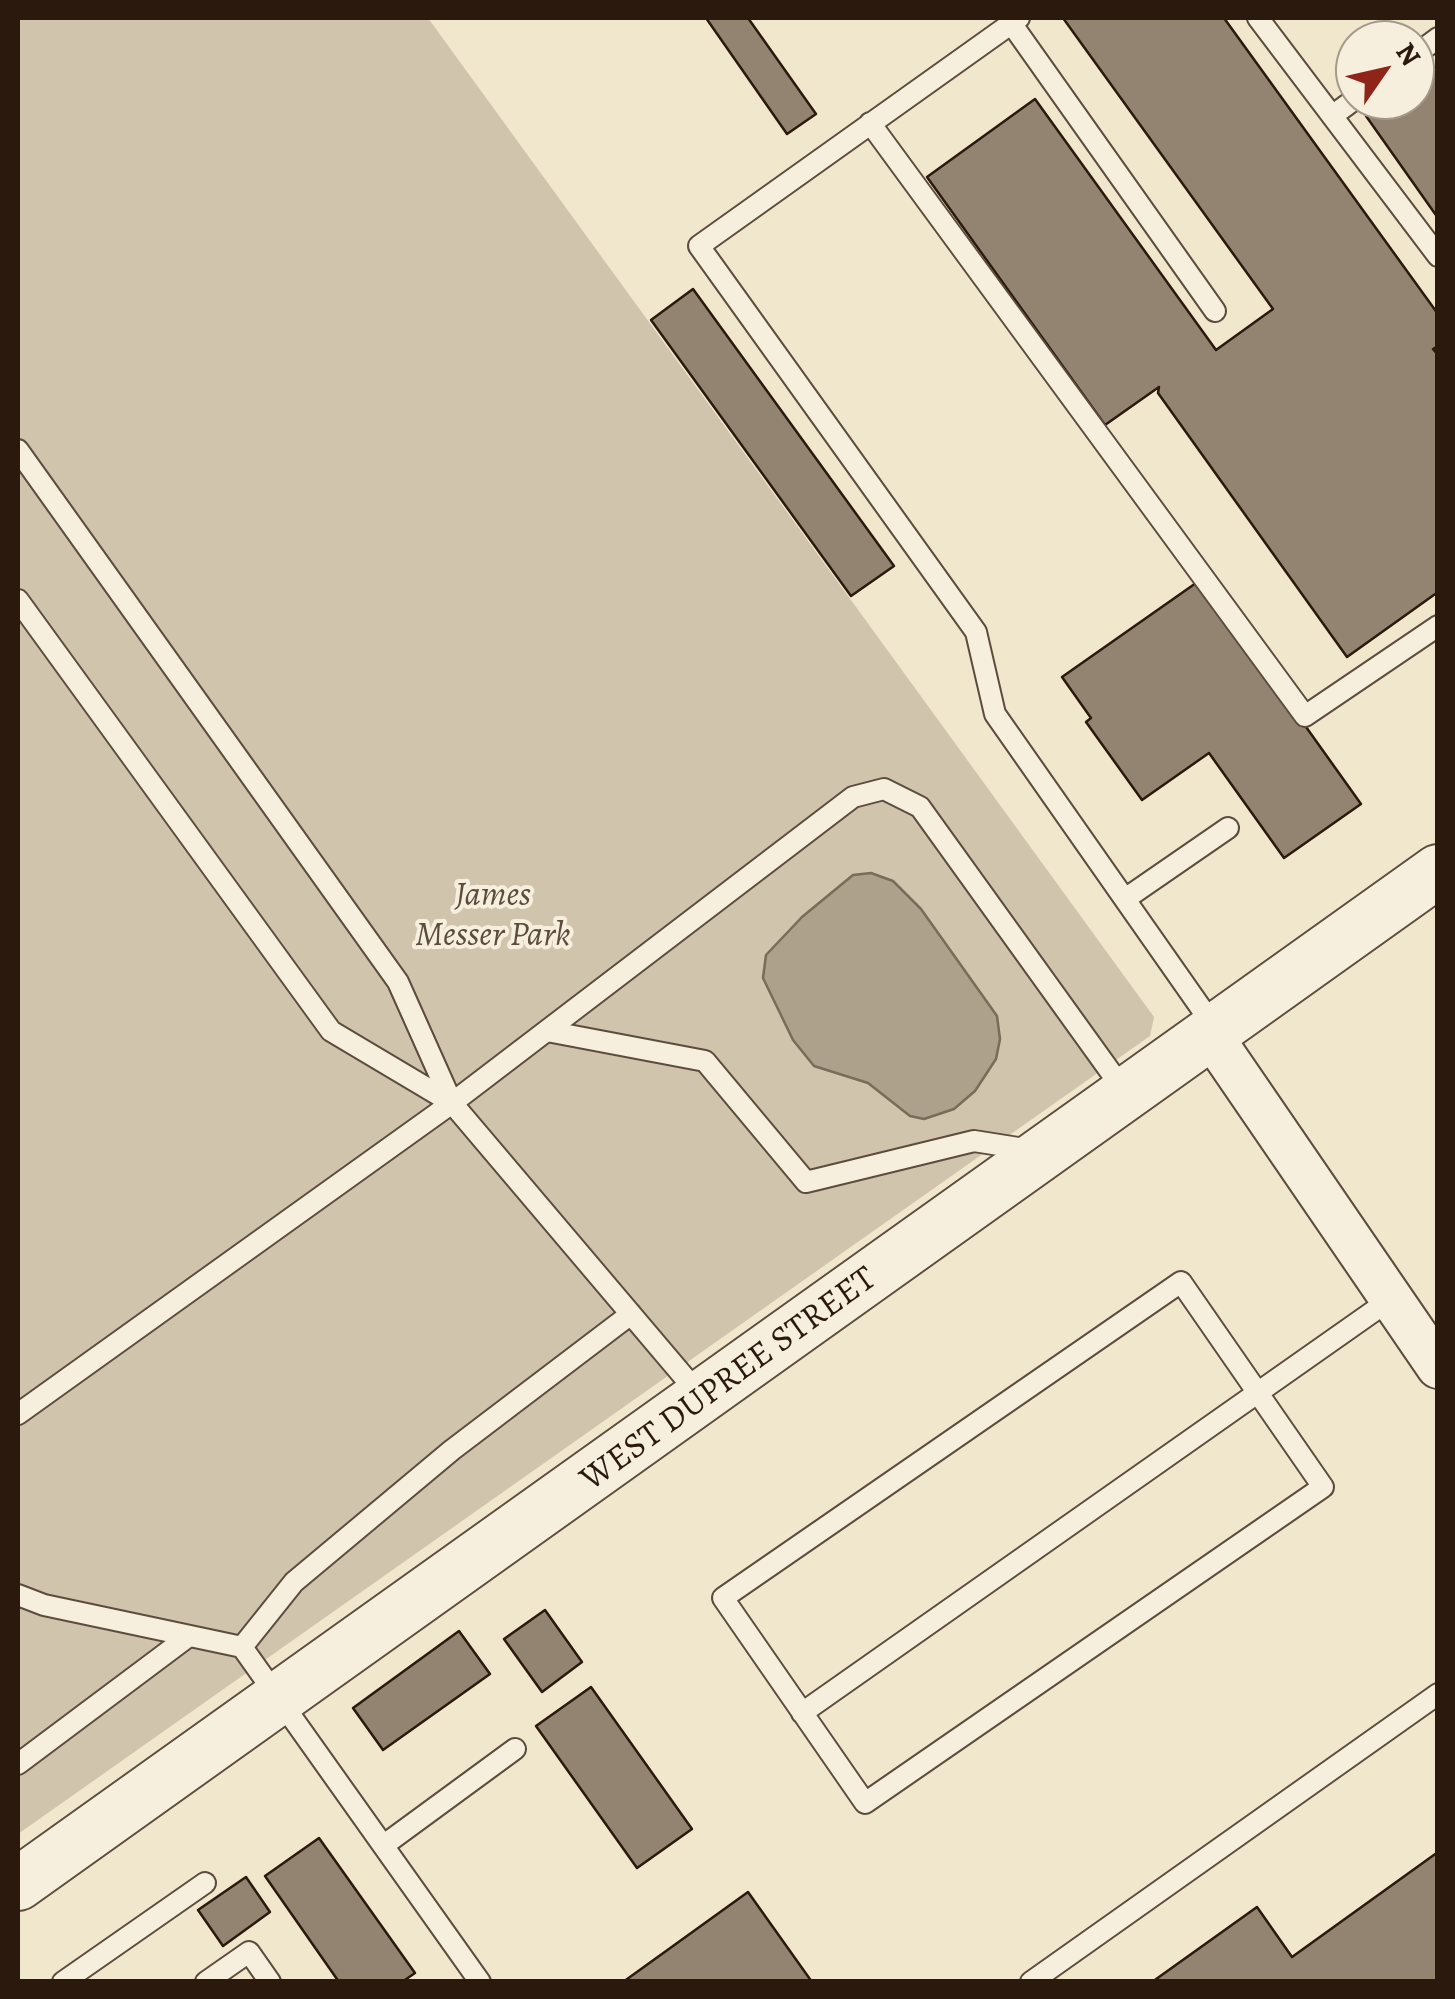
<!DOCTYPE html>
<html>
<head>
<meta charset="utf-8">
<style>
	body { margin:0 }
	#map { position:relative; width:1455px; height:1999px; overflow:hidden; background:#f1e7cd; font-family:Alegreya,serif }
	canvas { display:block }
	.frame { position:absolute; inset:0; border:20px solid #2c190e; pointer-events:none }
	.north { position:absolute; left:1335px; top:20px; width:100px; height:100px; box-sizing:border-box; background:#f6efde; border:2px solid #a5998b; border-radius:50%; rotate:56deg; font-size:28px; font-weight:700; line-height:40px; text-align:center; color:#2c190e }
	.north::after { content:''; display:block; margin:auto; width:35px; height:45px; background:#8f2418; clip-path:polygon(50% 0,100% 100%,50% 72%,0 100%) }
</style>
</head>
<body>
<div id="map">
<canvas width="1455" height="1999"></canvas>
<div class="frame"></div>
<div class="north">N</div>
</div>
<script>
const ctx = document.querySelector('canvas').getContext('2d');
ctx.lineJoin = 'round';
function paint(path, color) { ctx.fillStyle = color; ctx.fill(path, 'evenodd'); }
function stroke(path, color, width, dash) { ctx.strokeStyle = color; ctx.lineWidth = width; ctx.lineCap = dash ? 'butt' : 'round'; ctx.setLineDash(dash || []); ctx.stroke(path); }
function drawText(font, color, halo, rows, align = 'center') {
  ctx.font = font + ' Alegreya,serif'; ctx.lineWidth = 8; ctx.setLineDash([]); ctx.textBaseline = 'middle'; ctx.strokeStyle = halo; ctx.fillStyle = color; for (const [text, x, y, turn = 0] of rows) {
    ctx.save(); ctx.translate(x, y); ctx.rotate((+turn || 0) * Math.PI / 180); ctx.textAlign = isNaN(turn) ? turn : align; if (halo) ctx.strokeText(text, 0, 0); ctx.fillText(text, 0, 0); ctx.restore();
  }
}
const green = new Path2D(`
	M18,18H428L1154,1017L1150,1036L18,1834Z`);
const water = new Path2D(`
	M871,873L893,881L921,909L997,1016L1000,1039L996,1059L975,1091L954,1109L924,1119L910,1116L868,1083L814,1066L793,1040L763,978L766,955L802,917L853,875Z`);
const building = new Path2D(`
	M706,18H748L816,114L787,134Z
	M1063,18H1224L1438,314V346L1433,349L1438,355V592L1347,657L1158,393L1159,387L1105,425L927,177L1035,99L1216,350L1273,309Z
	M1438,66V218L1366,116L1389,100H1415V82Z
	M693,289L894,566L851,596L651,320Z
	M1196,583L1229,619L1361,804L1284,858L1209,753L1142,800L1086,722L1091,718L1062,677Z
	M545,1610L582,1662L542,1692L504,1639Z
	M459,1631L490,1674L383,1750L353,1708Z
	M591,1687L692,1829L637,1868L536,1726Z
	M319,1838L415,1973L402,1982H339L265,1876Z
	M1438,1852V1982H1152L1257,1907L1292,1957Z
	M246,1877L270,1912L223,1946L198,1910Z
	M748,1892L812,1982H623Z`);
const service = new Path2D(`
	M1019,18L699,246L976,632L995,714L1215,1028
	M1258,18L1438,256
	M1011,23L1215,311
	M1415,55L1438,38
	M1332,116L1355,99
	M870,123L1305,716L1438,626
	M18,450L398,982L452,1103L702,1398
	M18,600L331,1031L452,1103
	M1125,899L1228,828
	M547,1031L705,1061L806,1182L974,1141L1031,1150
	M1181,1282L1323,1487L865,1803L723,1598Z
	M18,1414L452,1103L853,797L884,789L920,807L1125,1092
	M18,1595L44,1605L242,1647L480,1982
	M242,1647L294,1582L452,1450L631,1314
	M802,1713L1391,1299
	M18,1764L189,1636
	M384,1845L515,1749
	M63,1982L205,1883
	M206,1982L249,1952L270,1982
	M1031,1982L1438,1694`);
const minor = new Path2D(`
	M1210,1034L1438,1367`);
const tertiary = new Path2D(`
	M18,1884L1438,871`);
const parkNames = [
	["James",493,896],
	["Messer Park",493,936]
];
const streetNames = [
	["WEST DUPREE STREET",729,1380,-36]
];
paint(green, '#d0c4ad');
paint(water, '#aea18c');
stroke(water, '#7a6b5a', 2.5);
paint(building, '#928471');
stroke(building, '#2c190e', 2.5);
stroke(service, '#5d4c3e', 24);
stroke(minor, '#5d4c3e', 46);
stroke(tertiary, '#5d4c3e', 56);
stroke(service, '#f6efde', 20);
stroke(minor, '#f6efde', 42);
stroke(tertiary, '#f6efde', 52);
drawText('italic 35px', '#5d4c3e', '#f6efde', parkNames);
drawText('35px', '#2c190e', '#f6efde', streetNames);
</script>
</body>
</html>
